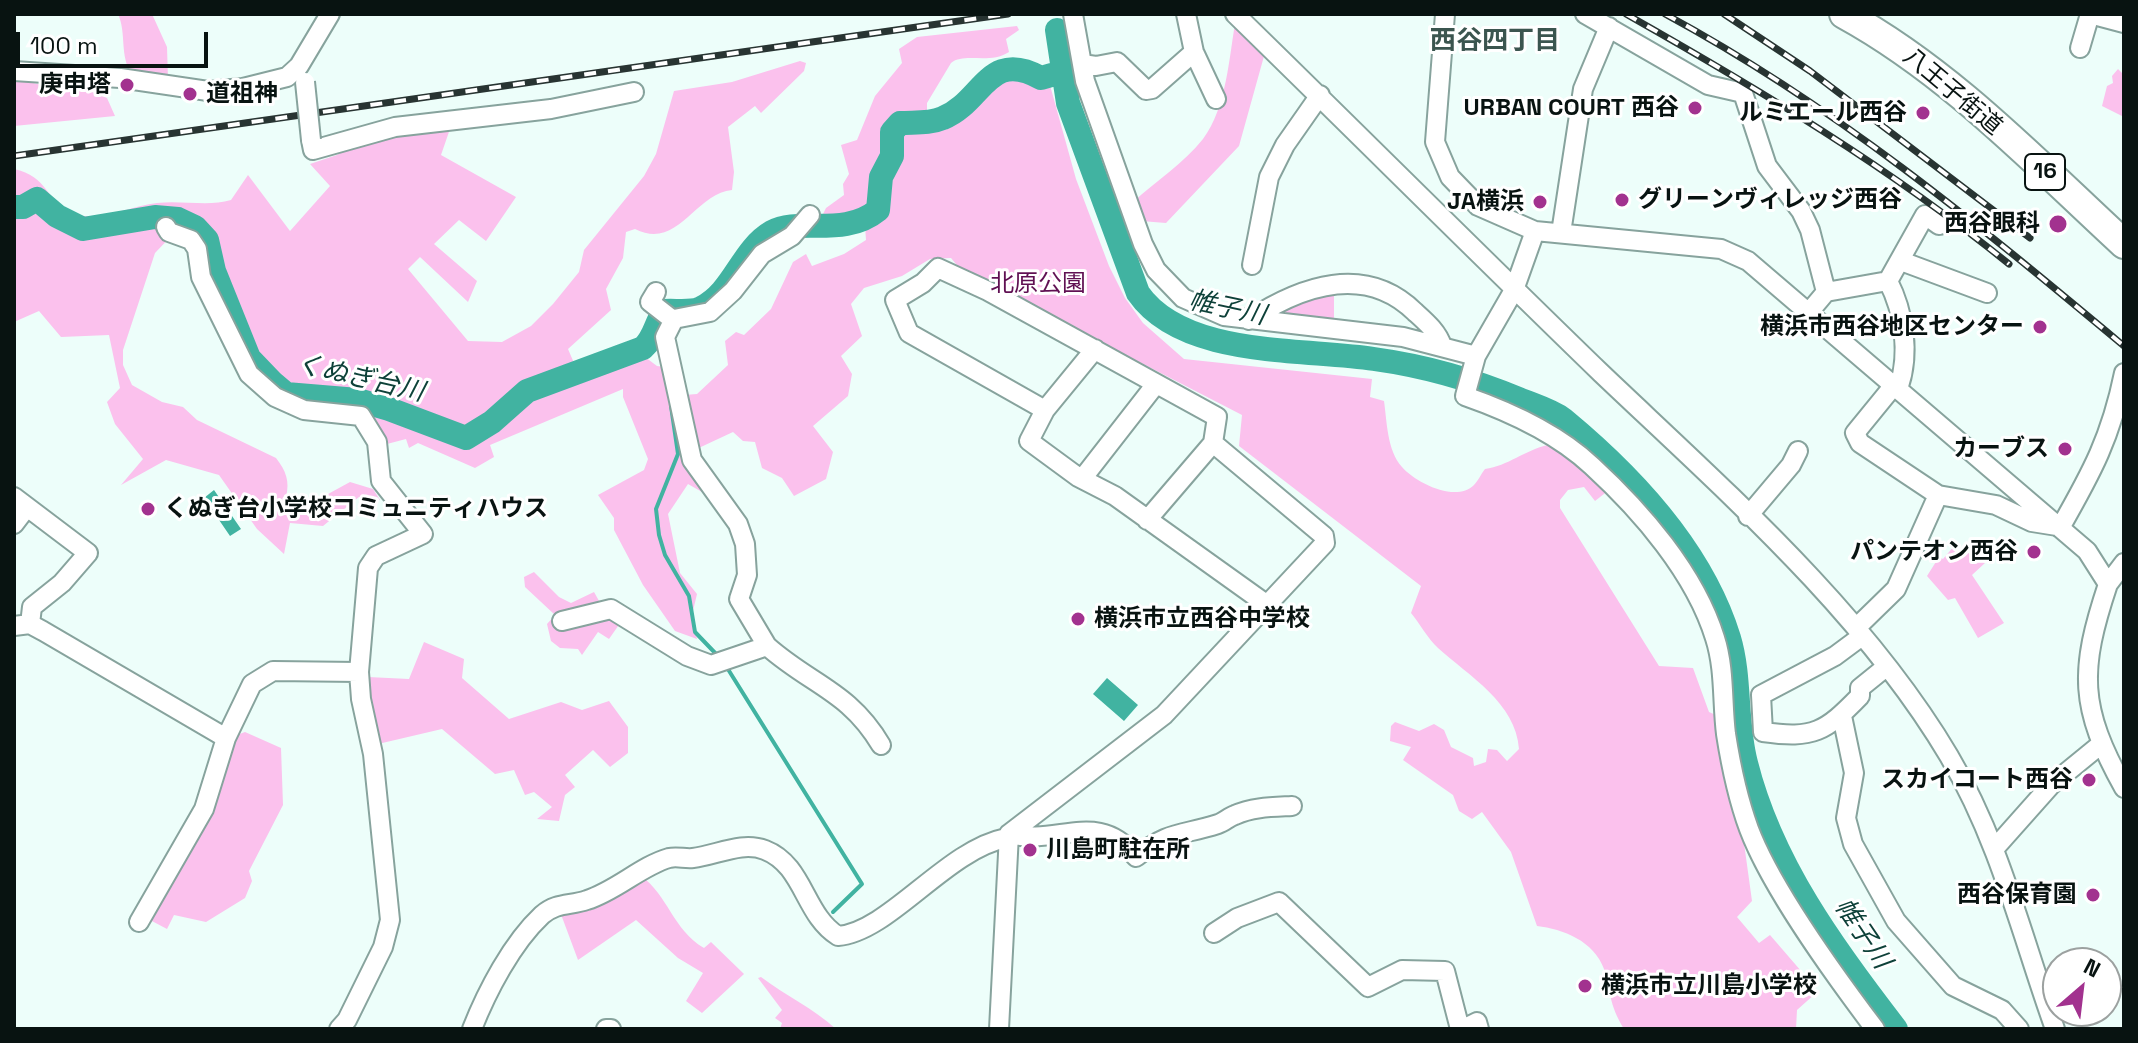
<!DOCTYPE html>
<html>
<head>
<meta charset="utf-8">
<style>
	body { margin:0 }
	#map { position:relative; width:2138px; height:1043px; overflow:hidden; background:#edfefa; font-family:"Space Grotesk",sans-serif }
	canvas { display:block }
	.frame { position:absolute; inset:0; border:16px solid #081311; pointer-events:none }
	.north { position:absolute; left:2042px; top:947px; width:80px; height:80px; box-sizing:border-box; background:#fff; border:2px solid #9ca1a0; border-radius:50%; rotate:28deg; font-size:22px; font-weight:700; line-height:32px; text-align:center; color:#081311 }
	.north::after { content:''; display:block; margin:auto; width:28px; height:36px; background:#a2328f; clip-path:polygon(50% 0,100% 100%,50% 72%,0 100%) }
	.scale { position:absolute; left:16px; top:32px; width:192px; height:36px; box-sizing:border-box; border:4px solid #081311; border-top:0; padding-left:10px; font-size:24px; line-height:28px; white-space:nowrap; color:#081311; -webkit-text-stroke:6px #fff; paint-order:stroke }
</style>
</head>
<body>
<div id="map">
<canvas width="2138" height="1043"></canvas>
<div class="frame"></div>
<div class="north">N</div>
<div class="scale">100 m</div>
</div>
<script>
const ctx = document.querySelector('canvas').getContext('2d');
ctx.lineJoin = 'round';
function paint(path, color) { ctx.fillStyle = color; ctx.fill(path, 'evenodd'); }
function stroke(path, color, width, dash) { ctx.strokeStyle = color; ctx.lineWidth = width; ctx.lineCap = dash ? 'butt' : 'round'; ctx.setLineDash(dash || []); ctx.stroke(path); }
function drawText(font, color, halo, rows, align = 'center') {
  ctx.font = font + ' "Space Grotesk","Noto Sans JP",sans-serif'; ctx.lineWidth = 6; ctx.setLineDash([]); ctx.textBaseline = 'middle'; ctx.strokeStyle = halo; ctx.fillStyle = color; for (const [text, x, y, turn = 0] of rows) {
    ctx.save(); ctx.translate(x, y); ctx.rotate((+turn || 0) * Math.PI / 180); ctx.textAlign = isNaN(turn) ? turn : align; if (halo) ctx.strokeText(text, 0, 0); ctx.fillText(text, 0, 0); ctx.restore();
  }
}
const green = new Path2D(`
	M118,14H152L167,47L168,79L132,75C119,55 127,34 118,14Z
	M1236,18L1266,49L1239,146L1166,223L1141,221L1133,202C1156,181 1184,163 1203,139C1227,107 1229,56 1236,18Z
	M1017,26L1019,30L1006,39L1009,52C989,65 965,52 951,63L927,103V111C942,122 956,114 969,103L964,95C986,71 1022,52 1048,78L1076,179L1109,266L1125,298L1143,323L1184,359L1372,379L1370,397L1384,401C1387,422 1387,450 1402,467C1416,483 1456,503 1474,485C1478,481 1481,474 1485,469C1508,466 1525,450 1548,445L1578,462L1609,490L1595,501L1584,487L1568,490L1560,500V508L1659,666L1693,668L1709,712L1727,720L1752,901L1737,917L1759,943L1770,935L1814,986L1816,993L1797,1010L1796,1029H1624C1608,1002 1612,995 1604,969C1594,941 1563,929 1537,926L1511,852L1482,812L1472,819L1459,811L1453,795L1403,760L1411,747L1390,741L1391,726L1395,722L1419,731L1434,724L1444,730L1451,747L1473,758L1474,766L1486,762L1488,749L1497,750L1507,761L1519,749C1516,703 1469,676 1438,648C1428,639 1420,624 1411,613L1421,586L1239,446L1242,415L961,270L951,258L930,259L902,276L864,288L851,304L862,336L841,356L852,374L848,396L813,426L833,452L826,479L794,496L782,478L762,468L755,442L743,441L733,432L688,453L710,492H702L688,484L668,514L680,573L697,594L692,615L697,639L675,631L643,585L614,530V518L598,495L644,470L648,459L623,397V389L490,445L494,457L475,468L418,443L409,448L406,439L387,444L379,430L315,404L283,397L253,373L177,230L155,253L123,350V365L132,385L162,402L183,407L197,420L276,458C286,471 290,481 286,497L290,505H308L350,482L373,489L380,500L359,497L323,526L290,523L284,554L257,529L219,475L166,460L121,485L143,459L115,424L107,402L120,388L109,335L61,337L39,311L14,322V169C48,176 47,202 71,213C97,223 130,206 157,203C182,200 208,207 231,200L248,175L290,231L330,186L310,164L337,155L362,140L451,126L441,155L516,197L486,241L459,220L434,244L477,281L468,302L420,257L408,269L468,341L502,342L531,326L553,304L579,272L584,250L644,176L656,154L674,91L732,82L800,61L806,63L804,71L761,113L755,106L728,127L734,172L732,190C694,194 678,251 635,229L626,232L623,258L606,289L611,310L568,349L574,363L606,369L641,354L657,366L672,368L684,395L697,394L728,365L725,341L736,332L744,335L771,309L793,262L806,254L812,266L844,254L866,240L865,226L813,234L826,208L844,195L843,184L849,174L841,145L857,140L875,96L902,63L899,49L917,37Z
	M2118,69L2124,75V117L2102,106L2107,86L2113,83L2112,76Z
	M14,79L52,87L72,84L107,98L115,116L14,126Z
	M1334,288V325L1261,316Z
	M1955,545L1985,563L1972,575L2004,623L1978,638L1955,598L1948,600L1927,576L1939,557L1943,559Z
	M534,572L559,597L571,603L594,592L607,615L623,619L609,639L598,632L582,655L578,649L560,648L551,641L547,624L555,615L525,587L524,577Z
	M424,642L464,659L462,678L509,719L561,702L582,710L609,701L628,727V753L610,767L593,750L565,775L575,787L565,795L559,821L537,819L552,807L534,792L525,795L514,770L495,774L442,729L378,744L367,699L368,677L409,679Z
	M245,732L281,748L283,805L249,871L252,881L245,898L206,922L174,915L167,929L150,920L211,812L237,735Z
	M641,876C668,895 673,930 704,948L711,942L744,974L702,1013L686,1001L703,973L678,958L636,920L578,960L559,909Z
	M761,977C786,996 813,1008 836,1029H780L782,1023L775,1018L782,1010L758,978Z`);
const water = new Path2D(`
	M214,490L241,529L230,536L204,498Z
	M1107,678L1138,705L1124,721L1093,694Z`);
const stream = new Path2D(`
	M671,406L678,454L656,509L659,535L665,555L689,596L695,632L718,656
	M726,666L862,884L833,912`);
const river = new Path2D(`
	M1057,30L1068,103L1138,293C1183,358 1303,348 1374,359C1425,366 1471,379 1519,399C1533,405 1551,410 1563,419C1632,476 1702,550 1729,638C1741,678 1735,722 1746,763C1771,863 1834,949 1896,1029
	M14,207H23L37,199L57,216L83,229L155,217L178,219L195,227L207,240L214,271L249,358L273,383L286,394L358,400L389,409L466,438L492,422L527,391L643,348C655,337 655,324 664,311C675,310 692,313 701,308C734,292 741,250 772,232C799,217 844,238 878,210L881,177L892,156V132L900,123C915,122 929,124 943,118C983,102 988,48 1041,78L1062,72`);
const minor = new Path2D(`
	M1073,14L1085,81L1143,244L1156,270L1183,298L1224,316L1403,337L1476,356
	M1186,14L1194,52L1216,99
	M1235,14C1357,133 1478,254 1601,373C1723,489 1863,611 1949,756C2000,842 2022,937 2055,1029
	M1445,14L1435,142L1450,177L1478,206L1535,231L1721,249L1748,261L2087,551L2108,584C2079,671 2079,707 2124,788
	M1585,14L1708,85L1743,93L1767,166L1801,211L1810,230L1826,292L1810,311
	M2080,48L2090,14L2124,23
	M1082,64L1096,66L1117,62L1146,90L1152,89L1194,52
	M14,71L120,78L208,91L243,88L287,77L299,66L330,14
	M311,140L313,150L395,127L551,109L634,92
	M166,227L169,232L191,240L197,249L201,277L249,374L275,397L304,410L361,416L377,442L381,481L423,534L376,556L368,568L359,672L361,699L373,754L390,920L383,947L347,1020L339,1029
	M1535,231L1514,290L1476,356L1465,396C1508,411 1558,434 1592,466C1641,511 1695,573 1715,638C1725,669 1722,702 1726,734C1731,766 1738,799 1749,829C1772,890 1835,976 1875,1029
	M1561,233L1583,89L1609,27
	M1901,261L1987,293
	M1252,265L1269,177L1285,145L1320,95
	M1888,281C1904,312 1910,353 1899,386
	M656,292L650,302L673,320
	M1826,292L1888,281L1925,215L1939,225
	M1249,320C1301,286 1365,263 1415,312C1425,321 1438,332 1442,346
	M1095,349L1045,410L1029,441L1078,477L1115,496L1266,604
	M1895,384L1855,433L1860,443L1938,495L1996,505L2032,522L2057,526
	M1082,479L1156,384
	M14,497L88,553L62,583L32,607L30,624
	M1748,516L1791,465L1798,451
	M1147,520L1213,443
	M14,524L27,507
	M2060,528C2092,472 2111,437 2124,373
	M2108,584L2124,563
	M562,621L611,609L687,656L711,665L767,646C811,685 849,691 881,745
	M14,626L30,624L43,631L226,738
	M1856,628L1896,589L1938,495
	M1862,636L1835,656L1761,695L1763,732C1814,739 1825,732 1860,696V688L1886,667
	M767,646L739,599L747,575L745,544L738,524L692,460L665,337L674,319L710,312L733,291L762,254L792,236L810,215
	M1842,716L1854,773L1846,818L1853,844L1896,921L1953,986L2002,1010L2019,1029
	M1009,834C1059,846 1098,809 1136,857C1170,830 1181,836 1218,824C1224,822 1229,817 1235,815C1252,807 1273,807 1292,806
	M1995,848L2051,785L2100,745
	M139,922L204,809L226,738L252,684L273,671L359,672
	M1214,933L1237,918L1279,902L1368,987L1402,970L1445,971L1460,1029
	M472,1029C487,991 512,943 542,915C557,902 570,906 587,900C616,891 641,866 669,858C677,856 685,859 693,858C717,855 742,841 765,850C804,865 804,915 838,936C889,932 946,850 1006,838
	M606,1029H611
	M999,1029L1009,834L1164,715L1325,543L1324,536L1213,443L1217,417L988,291L938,268L923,283L895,300L909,333L1045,410
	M1463,1029L1477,1022L1479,1029`);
const highway = new Path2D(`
	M1844,14C1950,72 2036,163 2124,244`);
const rail = new Path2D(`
	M1626,14C1760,90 1889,167 2009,264
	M1665,14C1837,107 1975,222 2124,346
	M1724,14L1810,71L2030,238
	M14,156L1008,14`);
const minorBridge = new Path2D(`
	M305,82L311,140`);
const markers = [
	[127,85,8,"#a2328f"],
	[190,94,8,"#a2328f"],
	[1695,108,8,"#a2328f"],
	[1923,113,8,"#a2328f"],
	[1622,200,8,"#a2328f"],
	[1540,202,8,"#a2328f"],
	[2058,224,10,"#a2328f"],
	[2040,327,8,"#a2328f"],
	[2065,449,8,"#a2328f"],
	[148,509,8,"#a2328f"],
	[2034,552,8,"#a2328f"],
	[1078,619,8,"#a2328f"],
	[2089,780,8,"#a2328f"],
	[1030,850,8,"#a2328f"],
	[2093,895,8,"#a2328f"],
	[1585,986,8,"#a2328f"]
];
const shields = [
	[2045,172,40]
];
const shieldNames = [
	["16",2045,172]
];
const poiNames = [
	["庚申塔",111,85],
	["道祖神",206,94,"left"],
	["URBAN COURT 西谷",1679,108],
	["ルミエール西谷",1907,113],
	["グリーンヴィレッジ西谷",1638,200,"left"],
	["JA横浜",1524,202],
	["西谷眼科",2040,224],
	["横浜市西谷地区センター",2024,327],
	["カーブス",2049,449],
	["くぬぎ台小学校コミュニティハウス",164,509,"left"],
	["パンテオン西谷",2018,552],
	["横浜市立西谷中学校",1094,619,"left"],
	["スカイコート西谷",2073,780],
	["川島町駐在所",1046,850,"left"],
	["西谷保育園",2077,895],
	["横浜市立川島小学校",1601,986,"left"]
];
const streetNames = [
	["八王子街道",1952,92,40]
];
const parkNames = [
	["北原公園",1038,284]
];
const neighbourhoodNames = [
	["西谷四丁目",1495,42]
];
const waterNames = [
	["帷子川",1227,309,12],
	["くぬぎ台川",360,379,13],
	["帷子川",1862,934,56]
];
paint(green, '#fbc1ed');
paint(water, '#41b3a1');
stroke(stream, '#41b3a1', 4);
stroke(river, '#41b3a1', 24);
stroke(minor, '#87a39d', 22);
stroke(highway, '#87a39d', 32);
stroke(minor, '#fff', 18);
stroke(highway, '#fff', 28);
stroke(rail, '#283432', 7);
stroke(rail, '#fff', 4, [12]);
stroke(minorBridge, '#87a39d', 22, []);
stroke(minorBridge, '#fff', 18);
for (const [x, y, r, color] of markers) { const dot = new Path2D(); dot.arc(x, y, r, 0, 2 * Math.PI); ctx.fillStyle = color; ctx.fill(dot); stroke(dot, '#fff', 3); }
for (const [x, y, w] of shields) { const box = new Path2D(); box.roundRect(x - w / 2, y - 18, w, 36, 6); ctx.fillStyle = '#fff'; ctx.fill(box); stroke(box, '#081311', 2); }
drawText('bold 22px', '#081311', null, shieldNames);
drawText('bold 24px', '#081311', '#fff', poiNames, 'right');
drawText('24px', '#081311', '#fff', streetNames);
drawText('24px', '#601053', '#fff', parkNames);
drawText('bold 26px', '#3b554f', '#fff', neighbourhoodNames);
drawText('italic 26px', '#0e4139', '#fff', waterNames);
</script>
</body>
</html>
